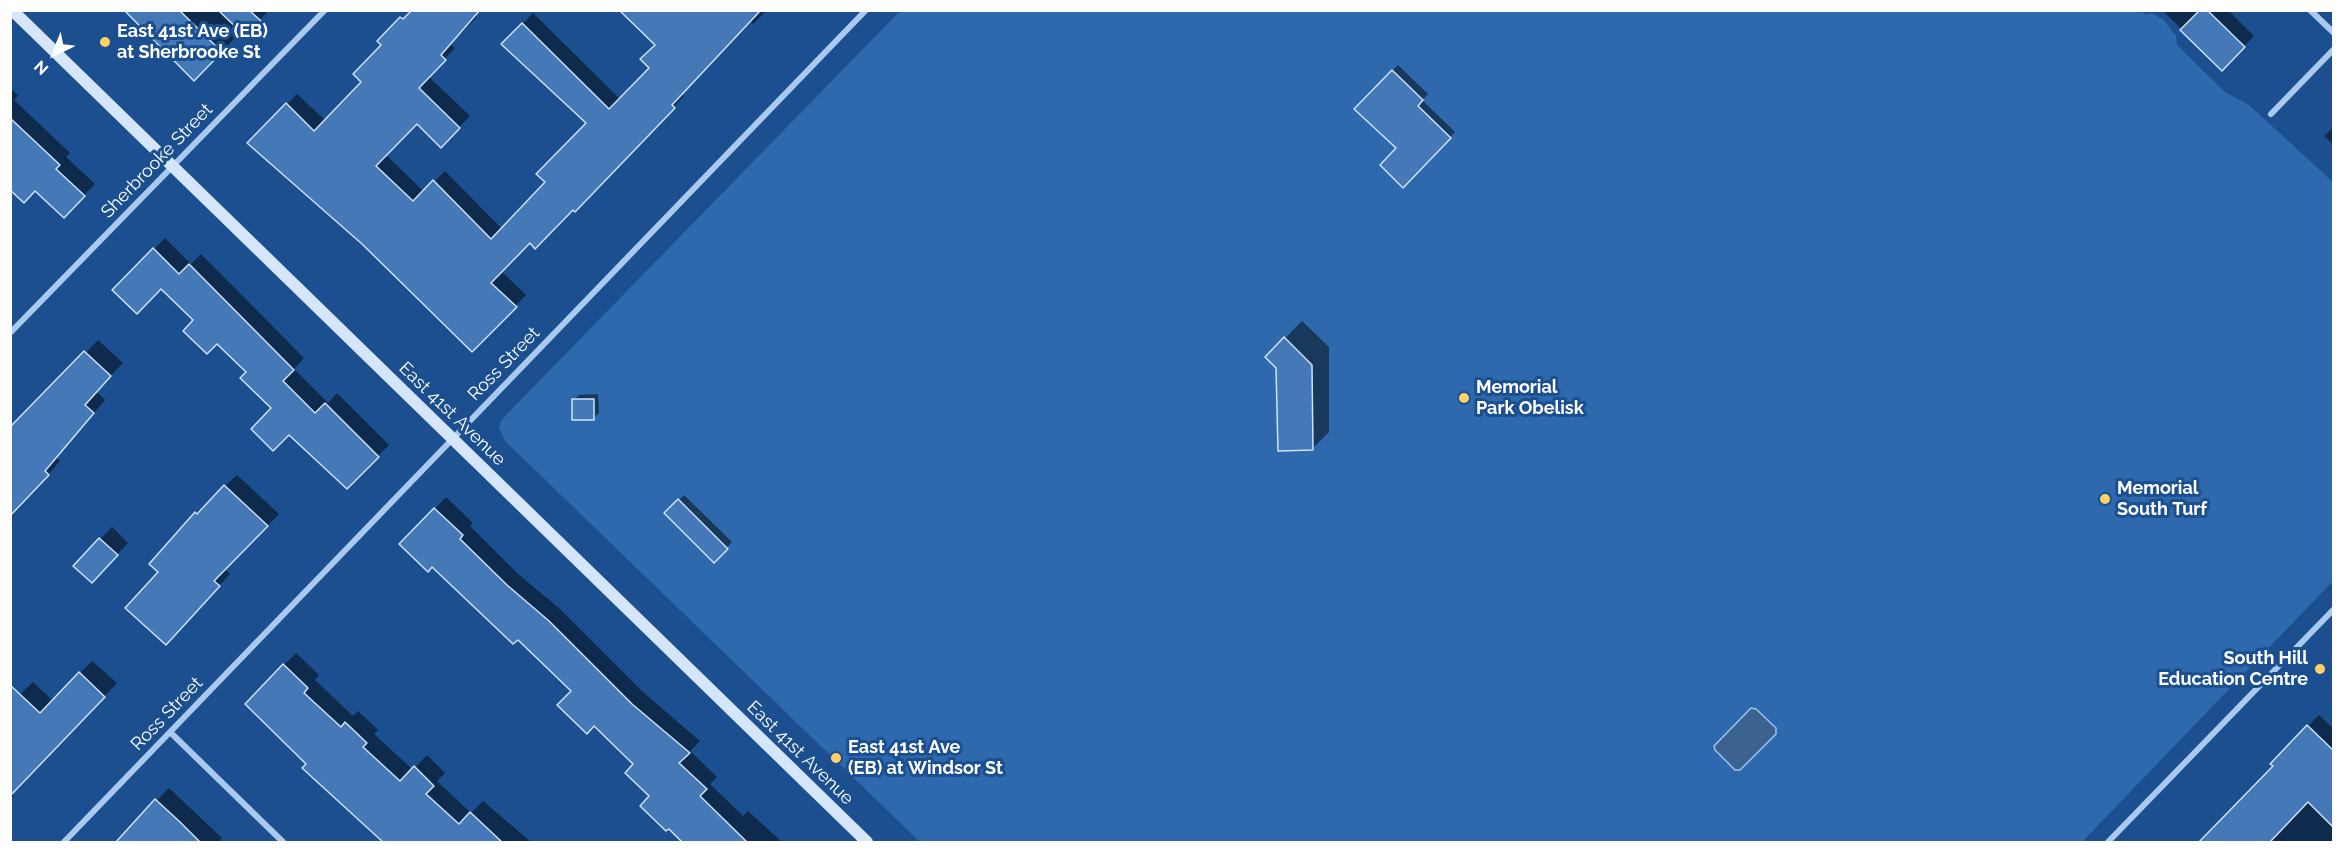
<!DOCTYPE html>
<style>
body{margin:0}
#map{position:relative;width:2344px;height:853px;overflow:hidden;background:#1b4f8f;font-family:Raleway,sans-serif}
canvas{display:block}
.frame{position:absolute;inset:0;border:12px solid #fff;pointer-events:none}
.north{position:absolute;left:24px;top:24px;width:60px;height:60px;-webkit-text-stroke:4px #1b4f8f;paint-order:stroke;rotate:223deg;font-size:16px;font-weight:700;line-height:24px;text-align:center;color:#fff}
.north::after{content:'';display:block;margin:auto;width:21px;height:27px;background:#fff;clip-path:polygon(50% 0,100% 100%,50% 72%,0 100%)}
</style>
<div id="map">
<canvas width="2344" height="853"></canvas>
<div class="frame"></div>
<div class="north">N</div>
</div>
<script>
const g = document.querySelector('canvas').getContext('2d');
g.lineJoin = 'round';
function fillPath(path, color) { g.fillStyle = color; g.fill(path, 'evenodd'); }
const poly = rows => new Path2D(rows.map(r => 'M' + r).join(''));
function trace(path, color, width, dash) { g.strokeStyle = color; g.lineWidth = width; g.lineCap = dash ? 'butt' : 'round'; g.setLineDash(dash || []); g.stroke(path); }
function label(font, color, halo, rows, align = 'center') {
  g.font = font + ' Raleway,sans-serif'; g.lineWidth = 6; g.setLineDash([]); g.textBaseline = 'middle'; g.strokeStyle = halo; g.fillStyle = color; for (const [text, x, y, turn = 0] of rows) {
    g.save(); g.translate(x, y); g.rotate((+turn || 0) * Math.PI / 180); g.textAlign = isNaN(turn) ? turn : align; if (halo) g.strokeText(text, 0, 0); g.fillText(text, 0, 0); g.restore();
  }
}
fillPath(poly([
 [900,11,2141,11,2146,15,2151,13,2164,20,2176,36,2177,45,2225,92,2249,105,2333,182,2333,581,2082,842,920,842,505,441,499,428,501,421,506,415]
]), '#2e69ad');
const water = poly([
 [1751,708,1756,709,1776,728,1776,734,1740,770,1735,770,1715,750,1714,746,1751,708]
]);
fillPath(water, '#3c6290');
trace(water, '#9cc4f0', 1.5);
fillPath(poly([
 [126,10,269,10,246,35,242,31,194,79],
 [411,10,478,10,475,14,477,17,450,44,455,48,428,76,470,116,441,146,417,122,386,155,424,192,445,171,502,229,547,182,588,123,504,44,533,13,620,99,651,68,657,44,624,10,767,10,753,24,749,21,681,93,684,96,575,209,573,208,530,241,501,271,526,295,472,350,333,216,250,143,297,94,326,121,363,82,383,45,379,41],
 [2162,10,2228,10,2254,36,2222,69],
 [1398,65,1428,94,1422,100,1455,132,1403,186,1398,148,1357,108],
 [10,88,18,95,14,100,70,153,66,157,95,184,64,216,10,155],
 [2334,127,2334,145,2324,136],
 [165,238,191,264,201,254,304,358,294,369,328,403,337,393,389,445,347,487,273,408,248,372,162,287,114,290],
 [1302,321,1329,347,1329,432,1312,449,1278,367,1267,357],
 [98,340,123,363,96,391,105,400,56,457,60,461,10,518,10,433],
 [598,394,599,413,593,418,573,400,579,395],
 [237,475,279,514,225,569,230,574,177,632,161,572,196,513],
 [684,495,732,542,714,561,666,513],
 [446,497,473,523,470,526,518,574,560,609,644,693,700,741,690,751,717,777,710,784,743,816,748,811,782,842,684,842,642,806,651,796,635,764,595,724,573,691,518,638,432,565,401,544],
 [112,527,128,543,103,570,75,566],
 [296,653,319,675,315,680,353,716,358,711,378,730,374,734,413,770,427,755,445,773,437,781,471,813,483,801,531,842,385,842,304,768,308,764,284,665],
 [92,661,117,683,11,794,14,796,10,799,10,704,33,682,53,701],
 [2319,715,2334,729,2334,842,2269,842,2275,766,2272,764],
 [169,788,222,838,220,840,223,842,117,842]
]), '#0007');
const building = poly([
 [124,10,179,10,222,52,194,81,124,10],
 [218,10,249,10,261,21,246,37,218,10],
 [412,10,480,10,441,55,446,60,419,88,460,128,441,148,417,124,376,166,413,201,433,180,491,239,545,182,536,174,586,123,501,44,522,23,609,109,649,68,640,59,655,45,619,10,761,10,672,105,675,108,575,212,573,210,535,249,530,243,491,283,517,307,472,352,362,244,247,143,286,103,314,131,361,82,353,74,381,45,377,41,400,17,403,19,412,10],
 [2200,10,2207,10,2245,47,2222,71,2180,30,2200,10],
 [1392,70,1423,100,1418,106,1451,138,1403,188,1380,165,1396,148,1354,109,1392,70],
 [10,118,60,165,56,169,85,196,64,218,35,191,24,203,10,190,10,118],
 [153,248,179,274,189,264,294,370,283,381,315,413,325,403,379,457,347,489,289,435,273,451,251,429,271,408,240,378,246,372,217,344,207,354,183,331,193,320,161,289,137,314,112,290,153,248],
 [1284,337,1312,365,1313,450,1278,451,1276,368,1265,357,1284,337],
 [84,351,111,376,85,405,94,413,45,471,49,475,10,516,10,427,84,351],
 [572,399,594,399,594,420,572,420,572,399],
 [224,485,268,526,214,581,220,586,166,645,125,608,158,572,149,564,195,512,197,514,224,485],
 [678,499,728,549,714,563,664,513,678,499],
 [434,508,463,535,460,539,507,585,549,621,632,704,690,753,679,763,707,789,700,796,748,843,683,843,669,829,666,831,640,806,649,796,625,773,633,764,594,726,587,734,557,705,571,691,518,640,513,644,432,567,428,572,399,544,434,508],
 [99,538,118,555,92,583,73,566,99,538],
 [283,664,308,688,304,693,341,727,345,722,367,743,363,747,400,781,414,766,434,786,426,794,459,824,470,812,503,843,384,843,302,768,306,764,245,704,283,664],
 [79,672,105,697,10,796,10,685,40,713,79,672],
 [2307,725,2334,751,2334,828,2308,802,2269,843,2198,843,2273,766,2270,764,2307,725],
 [155,799,180,822,201,843,115,843,155,799]
]);
fillPath(building, '#4478b7');
trace(building, '#cfe3fa', 1.5);
trace(poly([
 [2310,10,2334,33],
 [2271,114,2334,49],
 [10,333,325,10],
 [170,732,283,842],
 [64,842,866,10],
 [2108,842,2334,609]
]), '#a9c9ee', 6);
trace(poly([
 [12,10,867,842]
]), '#d6e6fa', 12);
for (const [x, y, r, color] of [
 [105,42,6,"#ffd166"],
 [1464,398,6,"#ffd166"],
 [2105,499,6,"#ffd166"],
 [2320,669,6,"#ffd166"],
 [836,758,6,"#ffd166"]
]) { const dot = new Path2D(); dot.arc(x, y, r, 0, 2 * Math.PI); g.fillStyle = color; g.fill(dot); trace(dot, '#1b4f8f', 2); }
label('bold 18px', '#fff', '#1b4f8f', [
 ["East 41st Ave (EB)",117,32],
 ["at Sherbrooke St",117,53],
 ["Memorial",1476,388],
 ["Park Obelisk",1476,409],
 ["Memorial",2117,489],
 ["South Turf",2117,510],
 ["South Hill",2308,659,"right"],
 ["Education Centre",2308,680,"right"],
 ["East 41st Ave",848,748],
 ["(EB) at Windsor St",848,769]
], 'left');
label('18px', '#fff', '#1b4f8f', [
 ["Sherbrooke Street",157,161,-46],
 ["Ross Street",504,364,-46],
 ["East 41st Avenue",452,414,44],
 ["Ross Street",167,714,-46],
 ["East 41st Avenue",800,753,44]
]);
</script>
